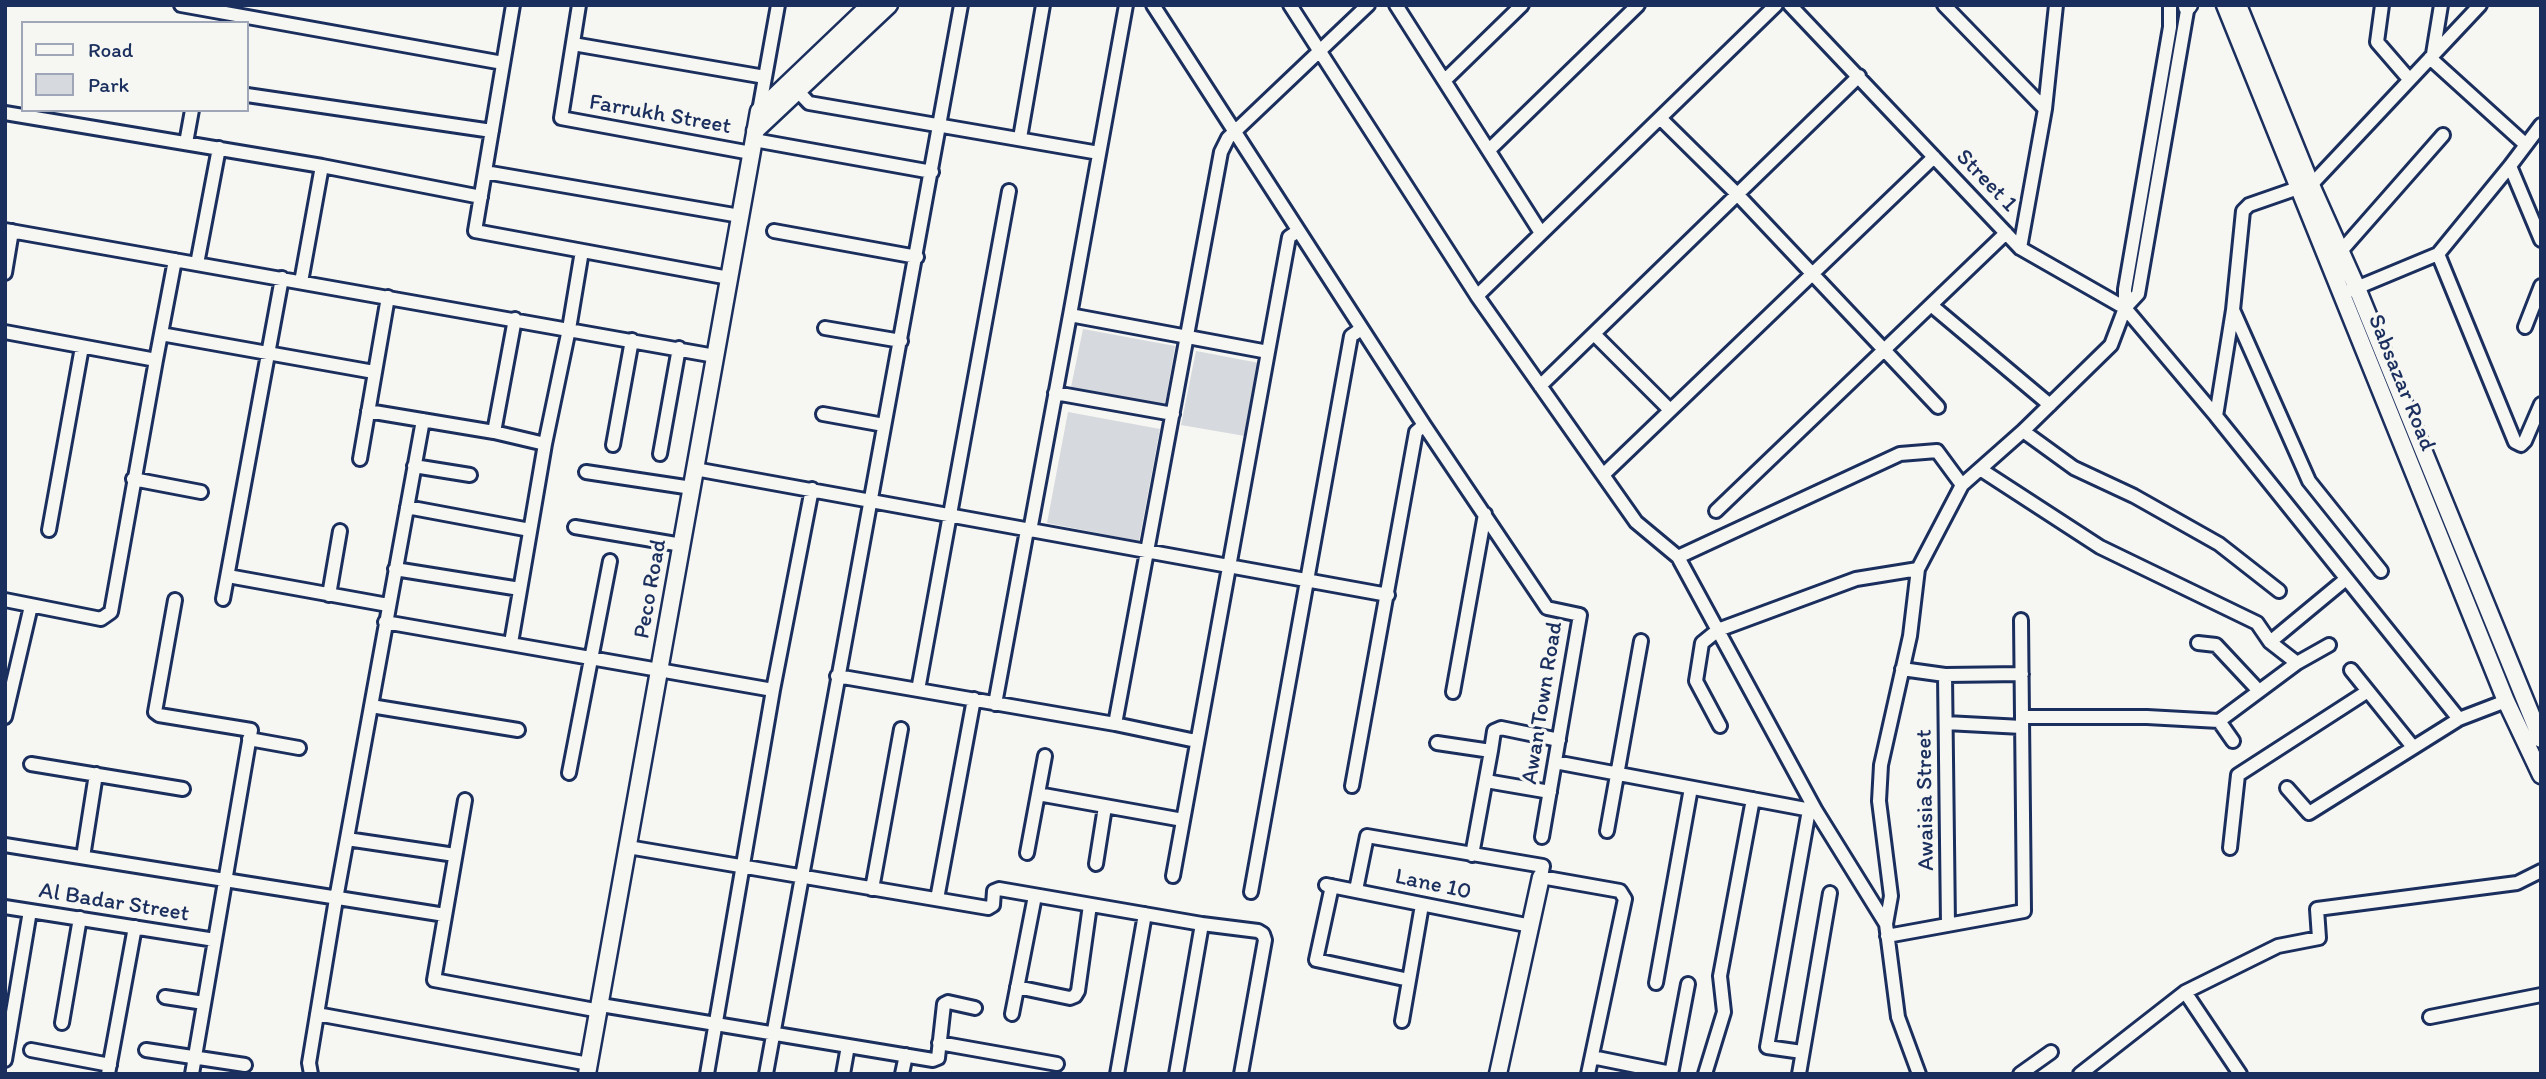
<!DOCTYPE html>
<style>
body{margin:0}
#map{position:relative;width:2546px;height:1079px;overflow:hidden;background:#f6f6f2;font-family:Itim,sans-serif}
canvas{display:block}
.frame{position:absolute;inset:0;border:7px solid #1b2f5e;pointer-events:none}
.legend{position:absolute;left:21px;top:21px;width:228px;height:91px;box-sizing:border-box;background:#f6f6f2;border:2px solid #9ea6b7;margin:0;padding:9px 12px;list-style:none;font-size:21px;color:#1b2f5e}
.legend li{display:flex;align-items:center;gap:14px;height:35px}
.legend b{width:35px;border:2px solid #9ea6b7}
</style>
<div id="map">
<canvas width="2546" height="1079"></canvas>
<div class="frame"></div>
<ul class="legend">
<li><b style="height:9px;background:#f6f6f2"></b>Road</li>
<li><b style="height:19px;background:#d6d9dd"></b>Park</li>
</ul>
</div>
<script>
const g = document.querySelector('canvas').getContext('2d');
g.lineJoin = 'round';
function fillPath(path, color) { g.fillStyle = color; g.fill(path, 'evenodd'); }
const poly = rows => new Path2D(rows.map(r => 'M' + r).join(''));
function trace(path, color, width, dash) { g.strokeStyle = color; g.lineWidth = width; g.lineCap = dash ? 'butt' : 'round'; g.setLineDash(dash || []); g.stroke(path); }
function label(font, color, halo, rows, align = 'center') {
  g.font = font + ' Itim,sans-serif'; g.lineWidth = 7; g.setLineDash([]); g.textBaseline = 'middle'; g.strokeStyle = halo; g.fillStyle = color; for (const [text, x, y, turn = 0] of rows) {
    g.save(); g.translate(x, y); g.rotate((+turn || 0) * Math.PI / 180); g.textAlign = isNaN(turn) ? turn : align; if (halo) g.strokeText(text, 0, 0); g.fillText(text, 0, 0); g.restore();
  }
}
fillPath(poly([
 [1083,329,1175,346,1164,410,1070,392],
 [1196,351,1259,363,1245,436,1181,425],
 [1068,412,1160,429,1139,541,1047,523]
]), '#d6d9dd');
const minor = poly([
 [181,5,503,63],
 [513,5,475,231,729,278],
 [579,5,561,118,751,153],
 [1153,5,1424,425,1547,608,1580,615,1542,837],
 [1290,5,1477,296,1636,522,1678,557,1816,811,1886,924,1898,1017,1919,1074],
 [1396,5,1541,233],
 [1790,5,2020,248,2125,308,2216,416,2459,719],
 [1944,5,2045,109,2056,5],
 [2382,5,2377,42,2409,79],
 [573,44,765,77],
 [2433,54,2441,5],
 [2430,58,2525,144],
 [1445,80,1522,5],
 [792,85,809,103,1099,153],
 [247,95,492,131],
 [759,111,778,5],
 [5,113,322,166,481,197],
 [1661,119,1737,194,1938,407],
 [1020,138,1043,5],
 [754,140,932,172],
 [186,143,192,110],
 [1489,150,1638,5],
 [2510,166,2541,240],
 [485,172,740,216],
 [2311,185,2480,5],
 [2298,188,2249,205,2243,211,2233,310,2309,481,2381,571],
 [5,230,715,356],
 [774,231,917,257],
 [2020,248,2045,109],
 [2341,251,2443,135],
 [2438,254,2515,442,2521,445,2525,441,2541,404],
 [197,264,219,148],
 [5,273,12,231],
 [301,282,322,166],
 [2349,291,2438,254,2510,166,2541,125],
 [1477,296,1776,5],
 [1931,305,2050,405],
 [2125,308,2125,289,2170,27,2170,5],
 [1070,315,1126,5],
 [2525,327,2541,286],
 [825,328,901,341],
 [5,332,156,360,111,612,101,619,5,600],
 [161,334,374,372],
 [1594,334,1670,410],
 [156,360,175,260],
 [1540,386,1859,76],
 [1055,393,1173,414],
 [368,411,494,432,545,444],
 [823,414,884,425],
 [2216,416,2233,310],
 [2023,431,2074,468,2134,496,2219,544,2279,591],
 [494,432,515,319],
 [613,445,632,340],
 [660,454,679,348],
 [360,459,388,297],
 [414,466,470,475],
 [695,469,1388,595],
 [1980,469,2100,547,2257,623,2270,642,2297,663],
 [586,472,692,488],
 [1603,475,1934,157],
 [133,479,201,492],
 [407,507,530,530],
 [1716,511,2006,233],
 [575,527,682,545],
 [49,530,82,347],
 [1030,531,1070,315,1268,352,1289,237,1298,231],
 [1678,557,1900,454,1937,451,1962,485],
 [395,569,520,589],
 [228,576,388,605],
 [329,595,340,531],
 [223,599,282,278],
 [175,600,155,712,159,715,251,730,192,1074],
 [385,622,773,690],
 [2270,642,2346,579],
 [511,643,545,444,569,329,582,251],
 [2198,643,2216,645,2259,691],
 [1902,669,1945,675,2022,674],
 [2351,670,2413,747],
 [1945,675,1948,925],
 [837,676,1115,724,1196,741],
 [918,690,1009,191],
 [1453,692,1485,514],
 [995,704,1027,530],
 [371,706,518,730],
 [5,717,31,606],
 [2022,717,2147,717,2219,721,2297,663,2329,645],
 [2219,721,2233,741],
 [1946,723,2022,727],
 [1115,724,1221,152,1228,138,1368,5],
 [1720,726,1696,681,1702,643,1718,630,1856,579,1918,569],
 [249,739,299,748],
 [1437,743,1491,751,1494,731,1501,728,1559,740],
 [1555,762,1816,811],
 [31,764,183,789],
 [569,773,610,561],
 [1486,781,1550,792],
 [1352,786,1416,432,1424,425],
 [2287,788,2309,813,2459,719,2506,701],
 [1038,794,1183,820],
 [465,800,434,980,600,1011],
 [1607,831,1641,641],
 [347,839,455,855],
 [5,845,445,915],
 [628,847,988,908,993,905,994,891,999,889,1202,924,1258,931,1263,934,1265,940,1241,1074],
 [2230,848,2238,775,2368,691],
 [1027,853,1045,756],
 [1472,855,1491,751],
 [83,857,96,774],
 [1096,864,1105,807],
 [1173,876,1268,352],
 [1326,885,1531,926],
 [1332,886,1316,960,1409,980],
 [872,889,901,729],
 [1356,890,1367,836,1543,866,1541,877,1620,891,1625,899,1588,1074],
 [1251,892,1351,336,1361,329],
 [937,899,974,699],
 [5,907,215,940],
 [1886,924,1891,896,1879,801,1881,765,1910,636,1918,569,1962,485,2023,431,2111,345,2125,308,2138,294,2188,5],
 [1887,936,2024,911,2021,620],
 [1656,983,1691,788],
 [1017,987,1070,998,1075,996,1078,991,1090,905],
 [2185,992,2240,1074],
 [165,997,204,1003],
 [601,1005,933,1060,938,1058,944,1004,948,1002,975,1008],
 [317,1014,589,1064],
 [1012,1014,1035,896],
 [2430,1017,2541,995],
 [1402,1021,1422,905],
 [62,1023,80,918],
 [939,1043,1057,1064],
 [31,1050,110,1065],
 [146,1050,245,1065],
 [1802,1052,1767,1047,1809,810],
 [1592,1057,1671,1073],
 [5,1060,30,911],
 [108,1074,135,927],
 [311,1074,309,1063,336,899,423,420],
 [707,1074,773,690,812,489],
 [766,1074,961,5],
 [843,1074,848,1046],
 [902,1074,906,1055],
 [1117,1074,1145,914],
 [1176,1074,1202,924],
 [1671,1074,1688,984],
 [1705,1074,1724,1012,1720,976,1753,799],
 [1799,1074,1830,893],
 [2020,1074,2051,1052],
 [2080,1074,2185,992,2278,946,2319,938,2317,909,2517,883,2541,871]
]);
const tertiary = poly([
 [2225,5,2506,701,2541,775],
 [2238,5,2311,185,2357,288,2541,739],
 [2187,7,2189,5],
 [755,131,889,5],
 [587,1074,759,111,870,5],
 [1498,1074,1541,877]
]);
trace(minor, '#1b2f5e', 18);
trace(tertiary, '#1b2f5e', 21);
trace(minor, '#f6f6f2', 12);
trace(tertiary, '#f6f6f2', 16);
label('23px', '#1b2f5e', '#f6f6f2', [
 ["Farrukh Street",660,115,10],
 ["Street 1",1986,181,46],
 ["Sabsazar Road",2401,383,68],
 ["Peco Road",651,589,-80],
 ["Awan Town Road",1543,703,-81],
 ["Awaisia Street",1926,800,-91],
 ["Lane 10",1433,885,12],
 ["Al Badar Street",114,903,9]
]);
</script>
